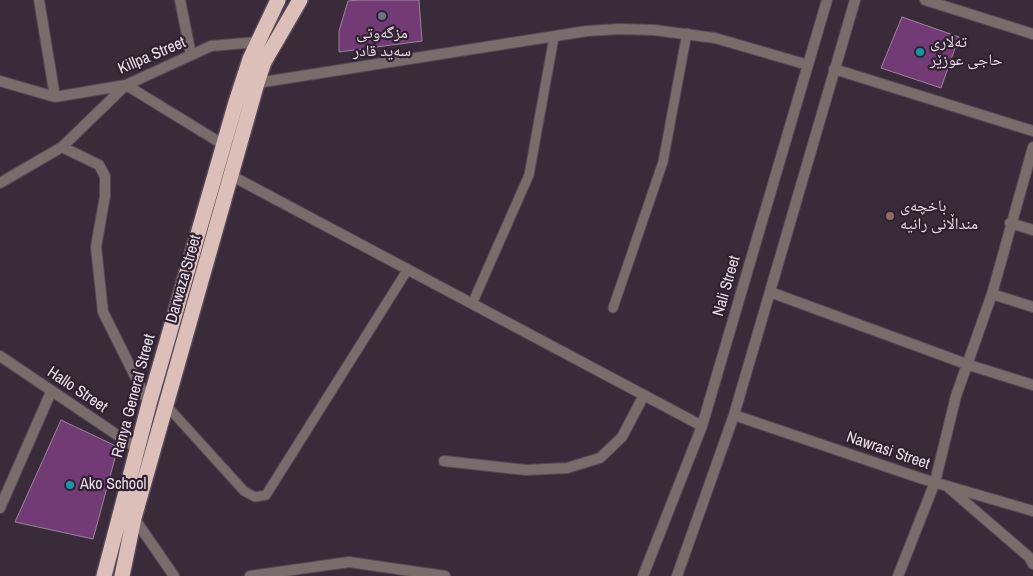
<!DOCTYPE html>
<meta charset="utf-8">
<style>
body{margin:0}
canvas{display:block;background:#3a2b3a}
</style>
<canvas width="1033" height="576"></canvas>
<script>
const g = document.querySelector('canvas').getContext('2d');
g.lineJoin = 'round';
function fillPath(path, color) { g.fillStyle = color; g.fill(path, 'evenodd'); }
const poly = rows => new Path2D(rows.map(r => 'M' + r).join(''));
function trace(path, color, width, dash) { g.strokeStyle = color; g.lineWidth = width; g.lineCap = dash ? 'butt' : 'round'; g.setLineDash(dash || []); g.stroke(path); }
function label(font, color, halo, rows, align = 'center') {
  g.font = font + ' "Archivo Narrow","Noto Naskh Arabic",sans-serif'; g.lineWidth = 4.5; g.setLineDash([]); g.textBaseline = 'middle'; g.strokeStyle = halo; g.fillStyle = color; for (const [text, x, y, turn = 0] of rows) {
    g.save(); g.translate(x, y); g.rotate((+turn || 0) * Math.PI / 180); g.textAlign = isNaN(turn) ? turn : align; if (halo) g.strokeText(text, 0, 0); g.fillText(text, 0, 0); g.restore();
  }
}
const building = poly([
 [359,0,419,0,422,41,339,52,339,31,348,1,359,0],
 [902,17,959,37,941,88,881,68,902,17],
 [61,420,118,447,93,539,15,522,61,420]
]);
fillPath(building, '#733b75');
trace(building, '#988598', 1);
const lane = poly([
 [472,304,529,175,554,37],
 [613,308,663,162,687,33],
 [166,405,244,491,255,497,266,495,408,269]
]);
const street = poly([
 [39,0,55,97],
 [180,0,191,55],
 [925,0,1033,34],
 [834,69,1033,131],
 [0,81,55,97,126,85,211,46,257,42],
 [257,83,587,31,620,29,654,30,715,38,808,65],
 [62,147,99,165,105,176,105,196,96,247,103,312,149,404],
 [232,176,702,426],
 [0,183,62,147,126,85,224,145],
 [1010,223,1033,230],
 [770,292,969,365,1033,385],
 [992,294,1033,307],
 [0,356,138,449],
 [734,415,923,479,1033,511],
 [444,461,526,470,567,468,600,458,622,437,644,395],
 [949,488,1029,557,1033,564],
 [0,508,51,392],
 [134,518,174,576],
 [250,576,349,562,445,576],
 [643,576,702,426,827,0],
 [677,576,734,415,855,0],
 [898,576,935,482,956,396,992,294,1033,147]
]);
const highway = poly([
 [104,576,149,404,236,102,250,59,278,0],
 [122,576,134,518,257,83,264,62,300,0]
]);
trace(lane, '#564856', 11);
trace(street, '#564856', 12);
trace(highway, '#564856', 18);
trace(lane, '#786d6a', 9);
trace(street, '#786d6a', 10);
trace(highway, '#dcbfb8', 15);
for (const [x, y, r, color] of [
 [382,16,5,"#6b7280"],
 [920,52,5,"#0f9aa8"],
 [890,216,5,"#8d6e63"],
 [70,485,5,"#0f9aa8"]
]) { const dot = new Path2D(); dot.arc(x, y, r, 0, 2 * Math.PI); g.fillStyle = color; g.fill(dot); trace(dot, '#302130', 2); }
label('16px', '#e9dfe9', '#302130', [
 ["مزگەوتی",382,34,"center"],
 ["سەید قادر",382,52,"center"],
 ["تەلاری",930,43],
 ["حاجی عوزێر",930,61],
 ["باخچەی",900,207],
 ["منداڵانی رانیە",900,225],
 ["Ako School",80,485]
], 'left');
label('16px', '#e9dfe9', '#302130', [
 ["Killpa Street",152,56,-23],
 ["Darwaza Street",184,279,-74],
 ["Nali Street",727,286,-74],
 ["Hallo Street",77,390,34],
 ["Ranya General Street",134,396,-75],
 ["Nawrasi Street",888,451,19]
]);
</script>
